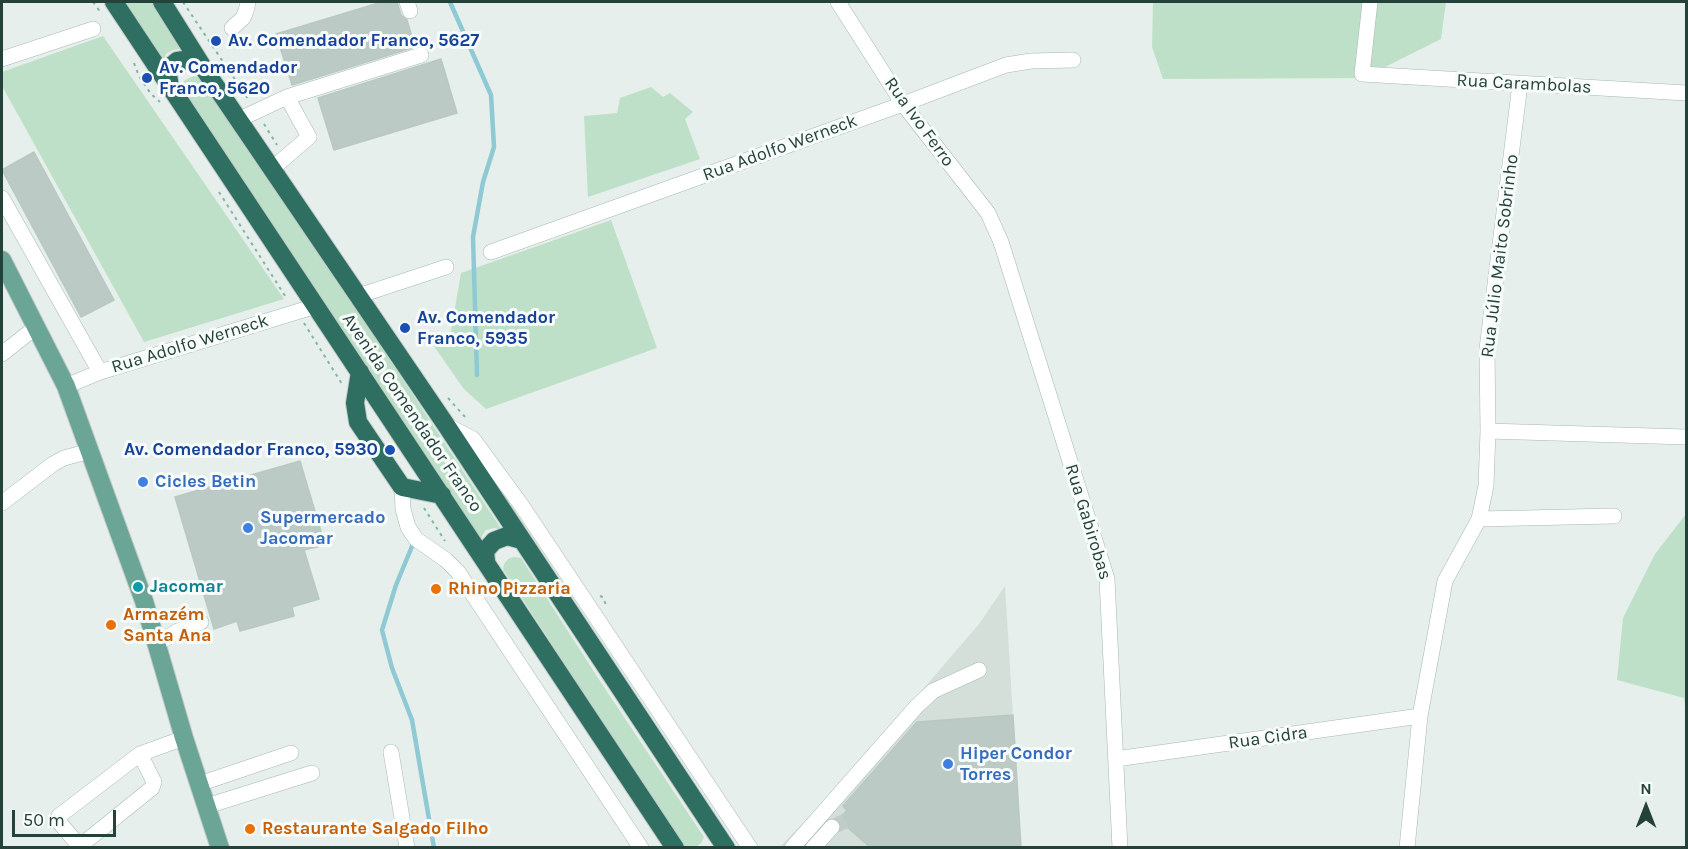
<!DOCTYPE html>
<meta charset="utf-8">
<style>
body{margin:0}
#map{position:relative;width:1688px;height:849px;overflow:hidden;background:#e6efeb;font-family:Karla,sans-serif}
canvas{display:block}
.frame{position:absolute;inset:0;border:3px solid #24423a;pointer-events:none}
.north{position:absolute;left:1616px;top:777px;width:60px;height:60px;-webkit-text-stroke:4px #f7fbf9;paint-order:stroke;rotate:0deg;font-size:16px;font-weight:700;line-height:24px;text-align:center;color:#24423a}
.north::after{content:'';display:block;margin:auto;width:21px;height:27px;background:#24423a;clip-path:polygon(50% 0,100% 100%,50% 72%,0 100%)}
.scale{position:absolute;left:12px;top:810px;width:104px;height:27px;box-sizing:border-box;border:3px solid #24423a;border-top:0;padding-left:8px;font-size:18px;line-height:21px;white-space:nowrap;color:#24423a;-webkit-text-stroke:4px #f7fbf9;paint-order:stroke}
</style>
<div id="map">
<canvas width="1688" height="849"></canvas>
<div class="frame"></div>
<div class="north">N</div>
<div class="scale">50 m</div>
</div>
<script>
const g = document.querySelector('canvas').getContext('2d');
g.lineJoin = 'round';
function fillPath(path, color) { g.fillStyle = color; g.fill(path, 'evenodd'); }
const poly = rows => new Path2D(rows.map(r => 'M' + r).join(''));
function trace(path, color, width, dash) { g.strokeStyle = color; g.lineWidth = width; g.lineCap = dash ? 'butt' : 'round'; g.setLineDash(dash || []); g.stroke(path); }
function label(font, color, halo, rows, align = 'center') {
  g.font = font + ' Karla,sans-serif'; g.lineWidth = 6; g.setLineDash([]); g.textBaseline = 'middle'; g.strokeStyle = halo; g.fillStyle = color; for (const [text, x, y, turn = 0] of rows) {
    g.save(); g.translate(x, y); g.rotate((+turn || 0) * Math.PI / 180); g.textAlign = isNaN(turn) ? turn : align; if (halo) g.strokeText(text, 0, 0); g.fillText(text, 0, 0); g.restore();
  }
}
fillPath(poly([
 [1005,586,1021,847,779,848,851,773,979,624]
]), '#d4dfda');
fillPath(poly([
 [123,2,153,2,186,52,179,49,173,50,167,53,162,62],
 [1153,2,1446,2,1441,39,1363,78,1163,79,1152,47],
 [103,36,284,299,144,342,2,86,2,72],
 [194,76,201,78,392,363,502,530,494,528,486,530,482,536,481,542,181,89,184,81,189,78],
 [651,87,663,97,670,93,693,112,685,119,700,159,588,197,584,116,617,113,620,98],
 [611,220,657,348,486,409,463,388,429,339,451,331,461,273],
 [1686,514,1686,717,1684,698,1617,680,1623,618,1655,554],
 [514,557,521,558,600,681,704,837,701,843,696,847,687,847,683,846,503,569,504,564,508,559]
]), '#bfe0c8');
trace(poly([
 [450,2,491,95,494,147,483,182,473,237,477,375],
 [413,544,396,585,382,630,392,668,412,720,434,848]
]), '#8ec9d4', 4.5);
const building = poly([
 [382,2,397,2,401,15,407,20,415,47,292,85,276,34,382,2],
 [441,59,457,113,334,150,318,98,441,59],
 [34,152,114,300,81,317,2,170,34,152],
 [300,461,325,545,304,550,319,599,292,607,294,616,240,631,237,621,214,629,175,497,300,461],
 [1013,715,1021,848,871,848,839,820,847,810,843,806,917,722,1013,715]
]);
fillPath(building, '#bbcac4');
trace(building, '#b8c9c2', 1.5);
trace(poly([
 [832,827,852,818],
 [872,848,872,847]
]), '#bfccc8', 15, [15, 8]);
const minor = poly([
 [407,2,410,11],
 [838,2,903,104,988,213,1001,242,1107,579,1120,848],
 [1370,2,1362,74,1686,93],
 [232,28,243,18,246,11,248,2],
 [2,59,93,29],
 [287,97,421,55],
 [240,119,287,97,309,137,273,168],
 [2,198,100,372],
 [491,252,903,104,1006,65,1031,61,1073,60],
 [358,296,446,267],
 [2,354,36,327],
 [66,386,100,372,316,306],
 [446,425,473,439,522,506,750,848],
 [1488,431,1686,437],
 [402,487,403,509,408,527,416,539,446,560,458,572,641,848],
 [2,503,53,464,64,458,90,451],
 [1479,519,1614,516],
 [157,644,178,631,201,622],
 [391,752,407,848],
 [1116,759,1420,716],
 [199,784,291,753],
 [207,806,312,773],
 [80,846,152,788,154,782,140,754],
 [81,848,59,822,59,816,140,754,184,738],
 [792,848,916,707,933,691,979,670],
 [813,848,832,827],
 [1407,848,1420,716,1445,581,1479,519,1486,486,1488,431,1487,349,1520,84]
]);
const major = poly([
 [2,260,66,386,144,601,184,738,220,848]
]);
const highway = poly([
 [114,2,675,848],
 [162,2,204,69,446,425,726,848],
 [170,87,168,75,170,67,177,61,184,60,191,61,204,69],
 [360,372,355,403,358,422,402,487,442,495],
 [486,561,485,551,494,541,507,536,522,540]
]);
trace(minor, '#a8b8b2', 16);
trace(major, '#c2cac8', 20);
trace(highway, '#c2cac8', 20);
trace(poly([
 [93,2,101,13],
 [183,2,248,99],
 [134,63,139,76,151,94,160,102],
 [264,124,277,145],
 [219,192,287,299],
 [304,323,342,384],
 [448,398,466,418],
 [424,508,445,541],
 [600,596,603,597,606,605]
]), '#86b3a5', 2, [3, 4.5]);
trace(minor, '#fff', 15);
trace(major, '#6aa596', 18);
trace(highway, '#2f6f62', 18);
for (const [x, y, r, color] of [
 [216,41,6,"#1a4fb4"],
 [147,78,6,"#1a4fb4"],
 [405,328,6,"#1a4fb4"],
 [390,450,6,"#1a4fb4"],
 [143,482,6,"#3f7fe0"],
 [248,528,6,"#3f7fe0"],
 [138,587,6,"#0f9aa8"],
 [436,589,6,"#e8710a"],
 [111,625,6,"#e8710a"],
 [948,764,6,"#3f7fe0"],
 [250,829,6,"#e8710a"]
]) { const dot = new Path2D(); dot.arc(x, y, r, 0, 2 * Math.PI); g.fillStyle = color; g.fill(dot); trace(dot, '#f7fbf9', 2); }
label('bold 18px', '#164399', '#f7fbf9', [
 ["Av. Comendador Franco, 5627",228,41],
 ["Av. Comendador",159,68],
 ["Franco, 5620",159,89],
 ["Av. Comendador",417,318],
 ["Franco, 5935",417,339],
 ["Av. Comendador Franco, 5930",378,450,"right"]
], 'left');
label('18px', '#24423a', '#f7fbf9', [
 ["Rua Carambolas",1524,84,3],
 ["Rua Ivo Ferro",919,122,54],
 ["Rua Adolfo Werneck",780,148,-20],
 ["Rua Júlio Maito Sobrinho",1500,256,-83],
 ["Rua Adolfo Werneck",190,344,-17],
 ["Avenida Comendador Franco",412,413,56],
 ["Rua Gabirobas",1088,522,73],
 ["Rua Cidra",1268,738,-8]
]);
label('bold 18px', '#366cbe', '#f7fbf9', [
 ["Cicles Betin",155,482],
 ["Supermercado",260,518],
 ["Jacomar",260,539],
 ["Hiper Condor",960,754],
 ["Torres",960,775]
], 'left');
label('bold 18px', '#0d838f', '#f7fbf9', [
 ["Jacomar",150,587]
], 'left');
label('bold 18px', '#c56008', '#f7fbf9', [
 ["Rhino Pizzaria",448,589],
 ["Armazém",123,615],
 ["Santa Ana",123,636],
 ["Restaurante Salgado Filho",262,829]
], 'left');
</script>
